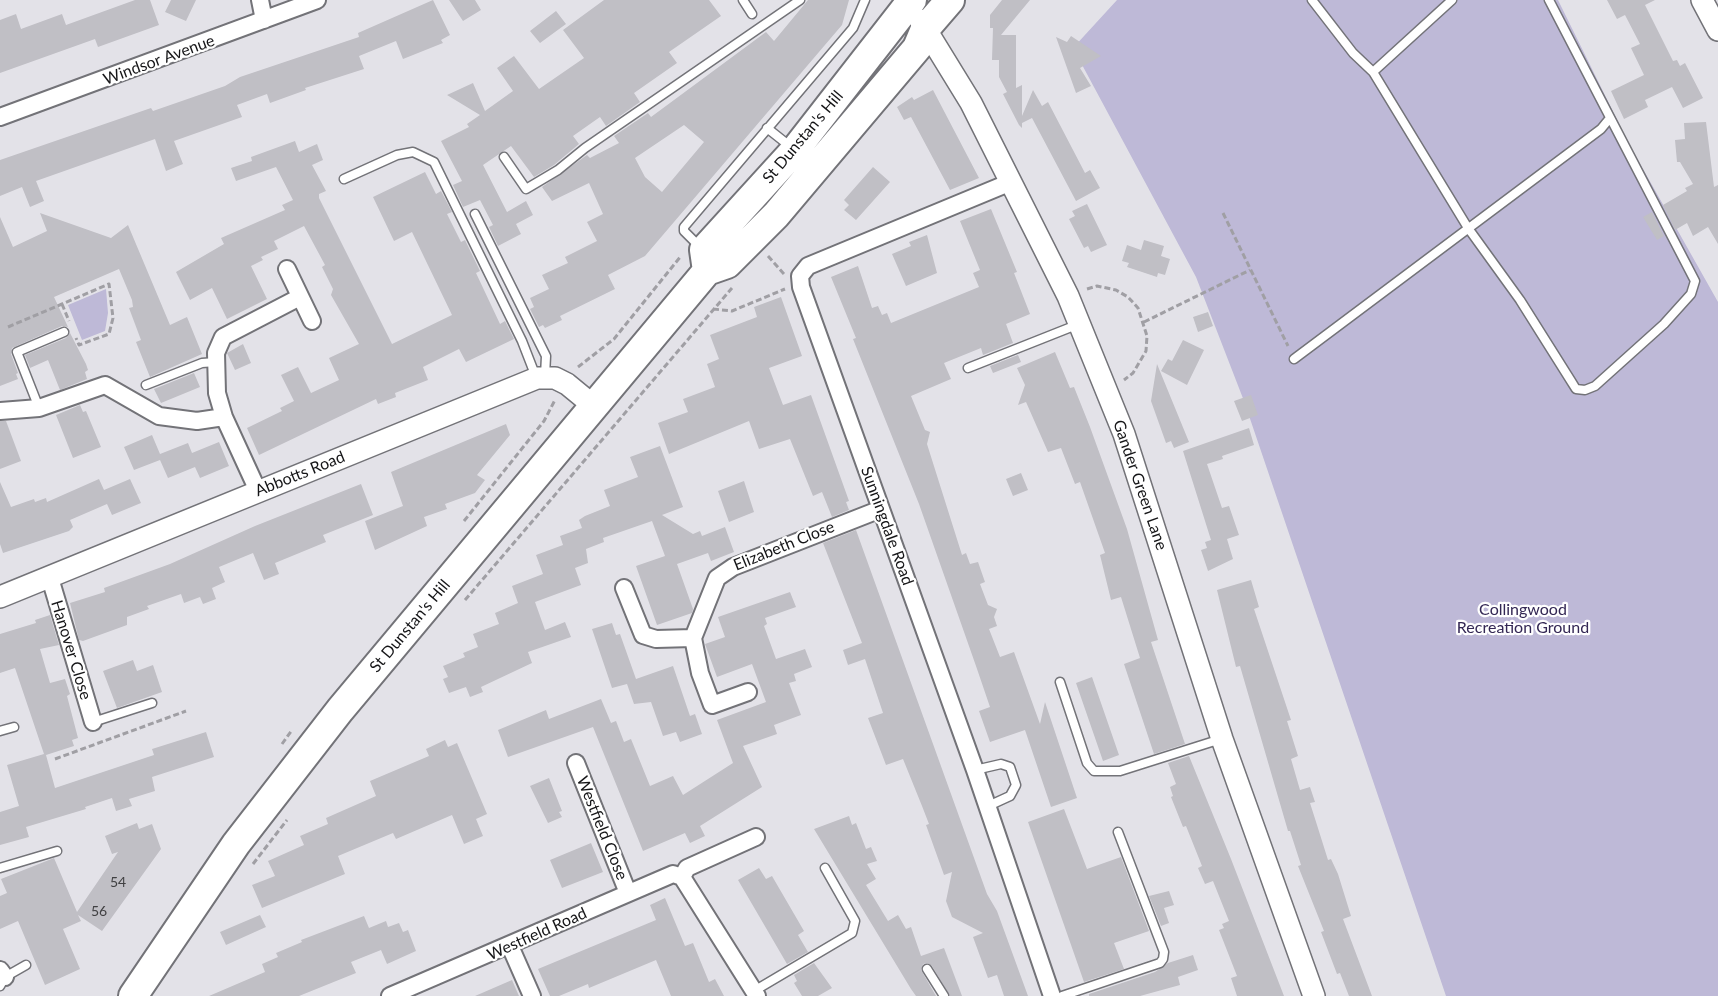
<!DOCTYPE html>
<style>
body{margin:0}
canvas{display:block;background:#e3e2e8}
</style>
<canvas width="1718" height="996"></canvas>
<script>
const g = document.querySelector('canvas').getContext('2d');
g.lineJoin = 'round';
function fillPath(path, color) { g.fillStyle = color; g.fill(path, 'evenodd'); }
const poly = rows => new Path2D(rows.map(r => 'M' + r).join(''));
function trace(path, color, width, dash) { g.strokeStyle = color; g.lineWidth = width; g.lineCap = dash ? 'butt' : 'round'; g.setLineDash(dash || []); g.stroke(path); }
function label(font, color, halo, rows, align = 'center') {
  g.font = font + ' Lato,sans-serif'; g.lineWidth = 4.5; g.setLineDash([]); g.textBaseline = 'middle'; g.strokeStyle = halo; g.fillStyle = color; for (const [text, x, y, turn = 0] of rows) {
    g.save(); g.translate(x, y); g.rotate((+turn || 0) * Math.PI / 180); g.textAlign = isNaN(turn) ? turn : align; if (halo) g.strokeText(text, 0, 0); g.fillText(text, 0, 0); g.restore();
  }
}
fillPath(poly([
 [1117,0,1558,0,1630,146,1718,302,1718,996,1446,996,1244,401,1196,277,1073,48],
 [106,289,108,313,105,331,82,340,68,305]
]), '#beb9d7');
fillPath(poly([
 [135,0,150,0,159,25,98,47,95,39,0,73,0,20,16,14,21,29,62,14,66,25],
 [171,0,196,0,186,21,165,12],
 [433,0,450,35,441,40,443,43,403,59,396,41,359,56,364,69,305,88,306,90,270,103,267,94,237,105,242,117,174,141,183,164,166,171,155,139,36,181,44,201,30,207,22,187,0,196,0,160,151,108,153,111,225,86,240,77,359,37,358,33],
 [449,0,475,0,481,10,463,21],
 [604,0,709,0,721,16,669,52,677,63,634,93,640,102,606,126,600,117,573,136,579,144,554,165,534,177,511,146,483,165,507,212,526,201,533,215,516,224,521,234,498,246,489,227,493,225,480,200,463,207,453,185,462,181,441,141,469,127,467,124,480,115,447,95,473,83,485,111,513,91,497,68,514,56,539,89,584,58,563,30],
 [808,0,849,0,842,25,645,256,608,275,615,289,560,316,562,320,545,328,543,325,539,327,530,309,534,307,530,298,549,289,542,275,568,263,565,257,597,241,587,222,603,214,589,183,552,201,542,187,587,155,590,158,619,143,614,136,648,113,651,117,766,32,774,41],
 [684,125,704,142,662,192,645,177,635,158],
 [1002,0,1030,0,1001,35,1016,35,1016,88,1022,85,1022,116,1033,90,1042,106,1048,102,1085,173,1090,170,1100,188,1076,201,1032,118,1022,123,1022,128,1019,125,1003,94,1007,92,999,77,999,60,992,60,993,28,990,28,990,15],
 [1607,0,1655,0,1645,5,1673,61,1677,60,1680,66,1685,63,1703,98,1683,108,1672,87,1645,100,1648,107,1624,119,1611,91,1644,75,1631,48,1640,44,1625,15,1617,19],
 [556,11,566,24,540,43,530,31],
 [1071,36,1101,56,1080,68,1091,86,1076,93,1056,37,1067,42],
 [933,90,979,178,950,190,911,117,904,120,897,107,912,97,914,100],
 [1706,122,1714,187,1718,185,1718,244,1708,227,1693,236,1687,223,1675,230,1663,205,1687,191,1685,188,1693,184,1680,162,1677,162,1675,140,1685,139,1684,123],
 [295,141,299,152,317,144,323,160,312,165,326,191,319,194,319,198,392,344,452,315,412,232,394,241,373,197,425,172,436,194,441,191,452,212,447,214,461,242,465,240,480,271,476,273,500,324,505,321,514,339,466,362,459,349,423,367,428,380,395,393,396,397,378,404,376,399,259,455,247,428,282,411,280,408,294,401,281,375,298,367,311,393,339,380,329,358,359,344,331,295,333,289,322,267,325,265,304,226,274,241,278,249,261,257,263,260,251,266,267,299,227,319,212,288,190,300,176,272,224,244,221,238,285,210,282,205,293,200,276,167,236,181,231,168,252,161,251,157],
 [873,167,890,182,856,220,844,210,849,205,844,200],
 [1087,204,1107,245,1091,252,1088,246,1084,248,1069,219,1075,216,1072,211],
 [991,209,1017,272,1014,273,1030,314,1006,324,1013,343,983,355,981,348,944,363,951,379,911,396,925,430,930,432,927,444,962,555,966,553,970,564,978,562,985,582,980,584,988,605,997,609,994,617,997,626,989,629,1000,657,1014,652,1040,724,1045,702,1077,798,1051,807,1025,730,990,742,979,711,990,707,976,666,919,504,853,339,856,338,831,277,858,266,872,308,878,306,882,315,887,313,891,323,979,287,973,273,980,270,960,221],
 [1652,212,1664,236,1657,240,1643,217],
 [40,213,111,238,128,225,170,325,187,317,202,354,150,377,136,342,141,340,129,308,133,307,132,300,119,269,54,297,68,327,62,326,12,348,11,354,18,373,16,374,18,379,0,386,0,217,13,247,47,231],
 [927,235,937,273,906,286,892,254,911,246,909,242],
 [1144,240,1164,246,1161,256,1170,259,1165,275,1158,273,1157,277,1127,267,1129,263,1122,261,1127,245,1141,250],
 [781,297,802,356,769,368,783,405,811,395,849,501,846,502,849,510,832,517,822,492,813,496,790,439,759,449,749,421,669,454,658,423,688,412,683,399,715,387,707,364,719,359,710,335,757,317,754,307],
 [1208,312,1213,326,1198,332,1193,317],
 [70,333,86,364,88,370,85,372,87,379,60,390,48,360,30,368,25,355,66,338],
 [1183,340,1204,350,1187,385,1161,371,1168,359,1172,361],
 [243,344,251,363,235,370,227,353],
 [1055,352,1070,388,1074,387,1090,427,1127,529,1158,640,1151,642,1185,744,1154,754,1124,664,1140,658,1121,597,1111,600,1100,555,1105,553,1080,482,1075,484,1061,448,1048,452,1026,402,1018,405,1025,385,1017,368],
 [1018,355,1021,362,993,373,990,366],
 [1157,364,1189,442,1174,448,1171,441,1166,443,1151,401],
 [194,373,200,387,161,403,154,389],
 [1251,395,1258,415,1242,421,1234,401],
 [80,405,83,412,86,411,101,447,73,458,56,415],
 [0,421,6,421,21,461,0,469],
 [506,424,510,435,477,475,485,480,475,493,445,504,447,509,424,517,427,526,375,550,365,521,403,506,391,472],
 [1249,428,1254,445,1222,456,1223,459,1207,464,1222,508,1229,506,1239,535,1227,539,1233,559,1208,571,1201,550,1207,548,1205,542,1211,540,1183,451],
 [152,435,160,454,188,443,192,453,219,442,229,466,200,478,195,467,168,478,160,460,134,470,124,447],
 [660,446,683,507,662,515,693,534,700,531,702,536,725,527,734,552,711,561,708,553,677,564,693,609,692,613,657,625,636,566,665,556,652,521,603,538,604,542,586,549,588,563,575,568,581,585,535,602,545,630,565,622,571,637,528,652,532,663,481,687,483,692,470,697,466,687,449,693,443,679,448,677,443,666,465,657,463,653,478,647,473,634,499,624,495,613,518,603,512,586,543,574,536,555,563,545,560,536,582,528,579,520,585,516,610,506,604,490,638,477,630,457],
 [1021,473,1028,490,1013,496,1006,479],
 [99,479,104,490,130,479,141,503,112,515,107,504,70,520,73,527,69,531,3,553,0,544,0,482,11,507,34,499,35,502,46,498,47,502],
 [744,481,754,512,729,522,718,491],
 [361,484,373,515,323,535,326,542,275,563,279,574,264,580,253,553,219,567,225,582,212,588,216,599,203,604,200,597,184,603,181,594,147,606,149,609,127,617,127,625,83,641,79,640,70,603,105,592,104,588,170,564,255,526],
 [856,530,987,894,997,911,1028,996,1004,996,997,975,988,978,973,937,983,933,952,917,946,901,952,872,944,875,926,825,929,824,922,806,903,759,886,765,868,718,883,713,865,659,848,665,843,650,862,643,823,543],
 [1251,580,1259,607,1254,609,1291,720,1287,721,1298,756,1291,759,1300,790,1310,787,1315,802,1310,803,1317,825,1328,860,1331,859,1338,874,1351,916,1343,919,1372,996,1349,996,1340,973,1337,974,1321,932,1324,931,1298,866,1301,865,1290,831,1288,831,1240,666,1236,667,1217,590],
 [790,592,796,607,765,618,767,624,764,626,776,659,805,649,812,667,794,674,796,681,789,683,801,715,774,725,777,734,743,746,762,787,700,826,705,836,690,843,685,833,643,851,593,727,508,757,498,730,546,710,549,719,601,699,611,723,616,721,624,742,631,739,650,786,673,776,683,795,733,763,717,720,766,702,752,664,717,677,705,644,725,637,718,617],
 [50,615,59,645,40,649,50,683,65,679,70,694,67,696,78,738,72,740,74,746,46,755,55,788,154,755,152,749,206,732,214,757,152,777,155,791,129,799,132,806,116,811,112,798,85,807,86,809,26,827,29,837,0,845,0,812,19,806,7,765,44,754,15,668,0,673,0,634,36,623,35,620],
 [612,623,616,635,620,634,636,679,673,666,690,716,695,714,702,734,680,742,676,732,663,736,651,702,634,704,627,684,612,688,592,629],
 [133,660,137,671,153,665,162,692,117,708,103,671],
 [1092,677,1119,755,1103,761,1076,683],
 [445,740,448,747,457,743,487,814,476,819,483,836,464,844,452,815,396,839,393,833,338,856,345,874,262,908,252,885,275,876,268,861,304,845,300,836,328,824,326,818,376,796,370,781,429,756,426,749],
 [1189,756,1231,859,1284,996,1237,996,1231,978,1237,976,1219,930,1224,928,1222,924,1229,921,1213,881,1205,884,1198,868,1202,866,1186,826,1183,827,1171,797,1173,796,1170,787,1176,784,1168,763],
 [549,778,562,811,559,812,562,817,548,823,530,786],
 [1064,809,1087,869,1121,857,1149,931,1114,943,1124,969,1084,982,1028,822],
 [849,816,852,825,856,823,866,849,871,847,877,861,867,864,876,879,866,885,888,921,898,915,906,929,911,927,921,956,944,948,962,996,950,996,932,966,927,963,923,964,921,970,936,996,916,996,911,989,814,829],
 [137,823,139,829,152,824,161,849,102,931,78,915,81,921,63,929,80,969,45,985,18,921,0,929,0,896,7,893,1,879,54,858,77,912,118,852,112,854,105,836],
 [591,843,603,872,562,888,550,860],
 [759,868,766,879,772,876,804,931,798,935,808,952,787,964,738,880],
 [1169,891,1174,905,1164,908,1169,923,1161,926,1149,896],
 [665,898,685,946,693,943,709,982,715,979,724,996,671,996,656,960,589,988,588,984,559,996,550,996,538,969,656,920,650,905],
 [260,915,266,927,226,945,220,932],
 [364,916,369,928,386,921,388,927,399,923,403,932,408,930,416,951,387,964,381,950,351,962,356,973,299,996,209,996,265,972,262,964,278,957,276,953,302,942,301,940],
 [1193,955,1198,970,1178,977,1180,985,1140,996,1089,996,1089,994,1155,972,1168,963],
 [814,963,832,988,818,996,802,996,794,983,797,981,794,975],
 [512,980,519,996,475,996]
]), '#c0bfc5');
const service = poly([
 [743,0,752,14],
 [1312,0,1353,53,1373,72,1468,228,1520,300,1571,381,1576,389,1585,390,1595,386,1664,324,1691,294,1695,281,1549,0],
 [1373,72,1452,0],
 [767,128,791,147],
 [504,157,526,189,558,170,585,148,800,0],
 [344,179,397,155,413,152,434,162,522,341,536,377],
 [475,214,546,356,545,376],
 [701,248,684,231,684,227,853,28,865,0],
 [1294,359,1601,129,1610,118],
 [968,368,1079,324],
 [146,385,202,363,216,362],
 [39,408,17,352,64,332],
 [1060,682,1087,763,1094,771,1120,771,1221,739],
 [93,722,152,703],
 [0,731,14,727],
 [975,770,1001,764,1010,767,1016,785,1010,796,986,807],
 [0,868,57,851],
 [927,969,944,996],
 [0,986,5,977,26,965],
 [754,991,852,933,855,921,825,868],
 [1062,996,1160,963,1163,959,1164,952,1118,832]
]);
const minor = poly([
 [260,0,264,20],
 [0,117,317,0],
 [1011,182,808,266,800,276,801,287,975,770,1052,996],
 [287,269,312,321],
 [0,411,39,408,105,385,159,416,197,421,224,417],
 [258,491,224,417,217,393,216,353,223,337,300,297],
 [50,578,93,722],
 [624,588,643,635,656,639,693,638],
 [748,692,712,705,700,673,693,638,717,578,733,567,881,509],
 [576,763,628,893],
 [682,877,757,996],
 [510,946,532,996],
 [0,970,5,977],
 [390,996,673,874,682,877,687,868,756,837]
]);
const tertiary = poly([
 [1702,0,1718,30],
 [920,20,971,103,1068,296,1124,434,1222,739,1314,996],
 [0,597,537,378,555,378,567,384,595,407]
]);
const trunk = poly([
 [707,271,704,250,795,150,912,0],
 [133,996,236,844,340,710,707,271,727,264,776,215,917,48,925,29,950,0]
]);
trace(service, '#737378', 11);
trace(minor, '#737378', 20);
trace(tertiary, '#737378', 24);
trace(trunk, '#737378', 32);
trace(poly([
 [1223,213,1288,346],
 [768,256,784,274],
 [1087,289,1097,286,1116,290,1128,297,1138,308,1147,336,1146,351,1133,373,1124,380],
 [62,304,69,321],
 [713,309,732,311,785,289],
 [1144,322,1250,270],
 [8,327,109,284,113,318,109,334,79,345,76,338],
 [578,367,614,339,681,256],
 [464,521,544,421,555,400],
 [465,600,732,288],
 [282,744,292,730],
 [55,759,186,711],
 [253,864,287,820]
]), '#a09fa4', 3, [6, 3]);
trace(service, '#fff', 8);
trace(minor, '#fff', 16);
trace(tertiary, '#fff', 21);
trace(trunk, '#fff', 28);
label('14px', '#404042', null, [
 ["54",118,882],
 ["56",99,911]
]);
label('16px', '#151517', '#fff', [
 ["Windsor Avenue",159,60,-20],
 ["St Dunstan's Hill",803,137,-50],
 ["Abbotts Road",300,474,-22],
 ["Gander Green Lane",1140,485,71],
 ["Sunningdale Road",887,526,70],
 ["Elizabeth Close",784,546,-22],
 ["St Dunstan's Hill",410,626,-50],
 ["Hanover Close",71,650,73],
 ["Westfield Close",602,828,68],
 ["Westfield Road",537,934,-24]
]);
label('16px', '#332754', '#fff', [
 ["Collingwood",1523,610],
 ["Recreation Ground",1523,628]
]);
</script>
